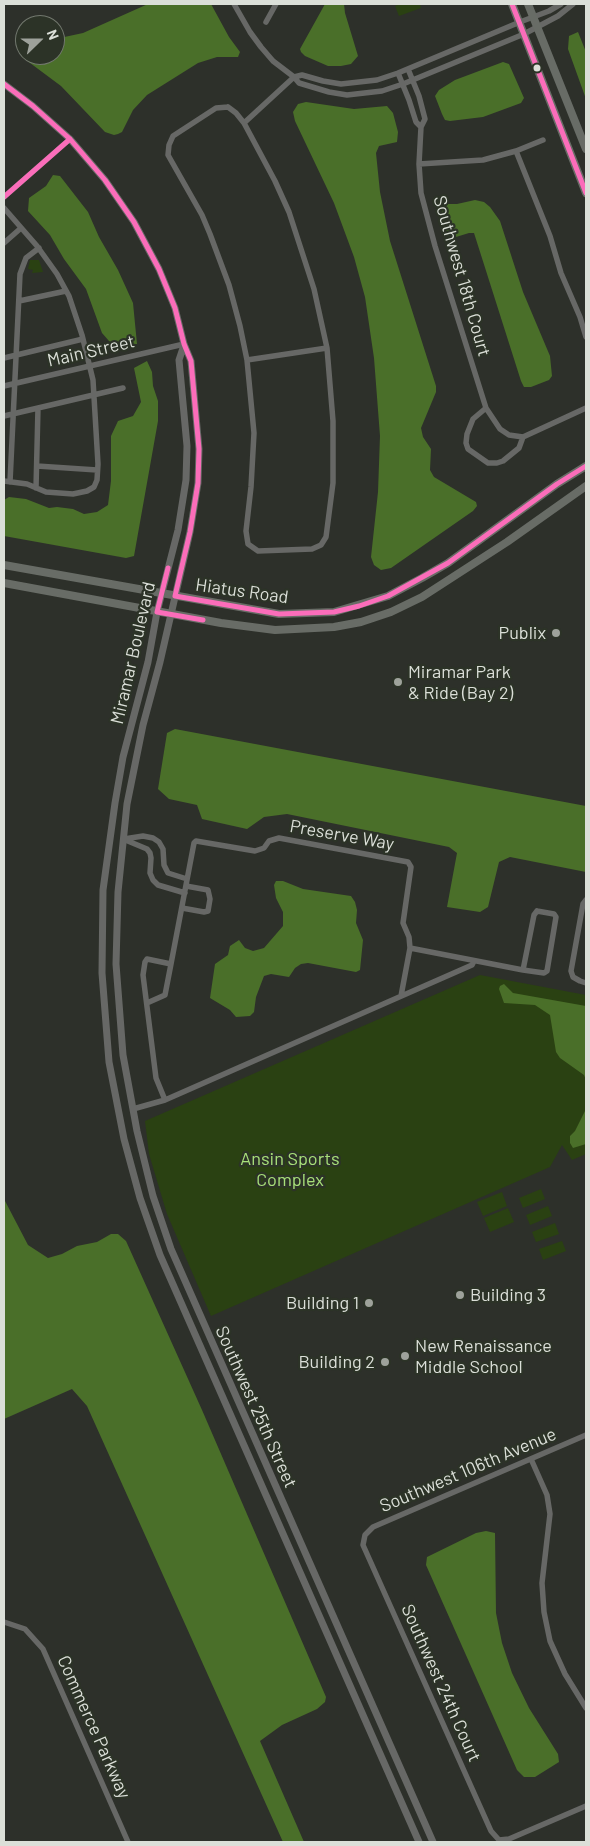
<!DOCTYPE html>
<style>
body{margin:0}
#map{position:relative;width:590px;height:1846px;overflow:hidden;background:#2d302a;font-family:Barlow,sans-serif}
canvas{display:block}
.frame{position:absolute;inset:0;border:5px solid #dbdfd8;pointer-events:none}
.north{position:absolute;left:15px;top:15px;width:50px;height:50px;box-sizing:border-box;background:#2c3327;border:1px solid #72786e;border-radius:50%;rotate:68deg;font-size:14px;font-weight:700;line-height:20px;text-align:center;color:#dbdfd8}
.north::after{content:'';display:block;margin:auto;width:18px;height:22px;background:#9ea29b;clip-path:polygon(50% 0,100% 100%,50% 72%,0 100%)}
</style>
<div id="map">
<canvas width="590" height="1846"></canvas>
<div class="frame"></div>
<div class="north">N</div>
</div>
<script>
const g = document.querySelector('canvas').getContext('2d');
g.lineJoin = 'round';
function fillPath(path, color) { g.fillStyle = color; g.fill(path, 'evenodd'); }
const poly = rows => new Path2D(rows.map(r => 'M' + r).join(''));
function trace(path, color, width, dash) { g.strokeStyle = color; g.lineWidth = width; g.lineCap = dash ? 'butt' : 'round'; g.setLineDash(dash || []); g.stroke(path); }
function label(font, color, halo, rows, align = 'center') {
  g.font = font + ' Barlow,sans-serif'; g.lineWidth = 4.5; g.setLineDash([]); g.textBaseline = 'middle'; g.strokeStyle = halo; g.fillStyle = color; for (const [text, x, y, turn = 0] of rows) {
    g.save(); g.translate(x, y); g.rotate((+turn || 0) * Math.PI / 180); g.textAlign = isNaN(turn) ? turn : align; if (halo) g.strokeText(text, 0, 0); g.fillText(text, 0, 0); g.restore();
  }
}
fillPath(poly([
 [400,4,420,4,421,8,399,16,395,6],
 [30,260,39,260,43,272,32,273,33,270,28,269],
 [480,975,586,995,586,1154,572,1160,562,1145,550,1167,211,1316,167,1214,149,1154,145,1121],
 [541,1189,545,1199,523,1208,519,1198],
 [502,1192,507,1206,483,1216,477,1202],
 [548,1206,552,1216,530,1225,526,1215],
 [508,1208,514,1222,490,1232,484,1218],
 [555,1223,559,1234,536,1242,532,1232],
 [562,1241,566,1251,543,1260,539,1249]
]), '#2a4112');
fillPath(poly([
 [148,4,211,4,229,37,240,52,238,57,217,57,198,63,147,95,133,110,122,132,118,134,114,135,105,132,61,86,22,57,19,48,25,44,25,55,55,55,55,39,83,33],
 [325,4,344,4,345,13,358,56,351,64,341,66,328,66,305,56,301,52,300,49],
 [578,32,586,52,586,99,568,49,569,36],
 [503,62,509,64,524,98,521,103,483,117,450,121,445,120,442,114,435,96,439,90,455,80],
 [306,102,354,109,387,106,393,113,398,132,397,142,379,146,376,153,380,192,390,241,436,386,436,392,421,428,423,437,431,449,430,470,434,477,476,502,477,506,473,511,391,568,381,570,374,565,371,557,378,492,380,436,374,358,365,297,354,257,334,203,295,121,293,112,298,104],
 [53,175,60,176,88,212,99,237,118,270,133,303,137,344,119,346,109,341,102,333,86,289,64,259,50,235,28,211,29,198,46,186],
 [475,200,484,202,490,207,500,221,523,292,550,356,552,376,549,380,531,387,524,387,521,381,474,233,469,233,456,237,448,235,445,229,441,207,445,204,457,204],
 [147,361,152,372,153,386,158,401,158,421,134,556,126,558,4,536,4,500,9,497,26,499,49,508,57,507,73,509,84,514,97,512,108,505,111,481,111,436,118,421,133,416,141,402,134,368],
 [175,729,586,806,586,872,510,857,499,862,488,907,480,912,447,907,457,853,449,847,287,814,264,817,247,829,202,819,197,805,169,799,158,789,167,733],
 [276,881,283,881,303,889,351,896,355,902,357,910,356,923,363,940,360,970,356,972,308,963,301,964,295,968,289,977,271,974,264,976,256,997,254,1012,250,1016,236,1017,230,1010,210,998,215,964,228,955,230,946,239,940,245,948,253,951,264,948,283,926,283,912,276,898,274,885],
 [504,984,513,993,586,1006,586,1080,584,1075,560,1058,556,1052,550,1015,535,1005,504,1003,499,989,500,986],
 [586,1109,586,1144,573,1148,570,1143,570,1136,575,1131],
 [4,1199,28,1245,48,1258,62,1254,77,1246,97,1242,111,1234,118,1234,126,1241,202,1410,326,1697,325,1702,317,1709,282,1725,260,1741,304,1842,283,1842,87,1406,72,1389,4,1419],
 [486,1531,495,1533,496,1613,502,1643,512,1673,529,1708,558,1754,559,1762,535,1777,524,1777,517,1770,426,1565,427,1557,476,1533]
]), '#4a6f29');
trace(poly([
 [234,4,250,32,261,47,273,61,294,77,299,83,329,92,347,95,382,91,403,84,524,34,558,16,573,4],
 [266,22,276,4],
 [408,69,419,96,425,119,421,127,419,164,421,193,435,246,486,408,500,429,509,435,523,437,586,408],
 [398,73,409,100,416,122,421,127],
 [294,77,302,75,323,81,341,84,377,80,398,73,520,22,549,11,561,4],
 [228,107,236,113,244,123,275,181,289,212,314,289,327,348,333,421,333,483,326,537,321,545,312,549,258,551,248,544,246,531,251,487,254,433,247,360,240,326,229,285,210,234,202,215,168,155,169,145,173,136,216,108,228,107],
 [244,123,294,77],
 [516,151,550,236,561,273,580,317,586,337],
 [419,164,483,160,516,151,543,140],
 [4,197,70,139],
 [4,208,37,246,57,274,69,296,82,335,93,380,98,464,97,480,94,487,87,491,73,494,46,492,27,484,4,481],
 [4,243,21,228],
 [19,301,66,291],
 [4,358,83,339],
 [247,360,327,348],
 [4,386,184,344],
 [486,408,473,419,467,434,466,443,468,449,488,463,497,463,503,461,519,448,523,437],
 [4,416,123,388],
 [37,466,97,470],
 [10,482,20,274,26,258,39,248],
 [36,488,38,408],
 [123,839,147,849,150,853,151,858,150,873,153,880,158,885,185,893],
 [124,839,143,836,153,838,159,842,163,849,164,865,168,873,187,879],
 [586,900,583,904,571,971,573,977,580,981,586,983],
 [182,908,204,912,208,911,210,899,208,890,186,886],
 [537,911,554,914,556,917,547,971,544,973,523,970,534,915,537,911],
 [410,948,523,970],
 [147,1003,165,995,171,964],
 [165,1100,156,1078,143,975,145,962,147,959,171,964,194,843,196,841,255,851,264,848,269,841,279,838,408,862,411,867,403,923,409,937,410,948,401,996],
 [133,1109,165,1100,472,965,474,961],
 [586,1435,373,1527,365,1535,363,1545,491,1831,499,1840,509,1839,586,1806],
 [531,1459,547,1495,550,1514,542,1583,544,1612,550,1641,565,1674,586,1708],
 [4,1622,25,1629,43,1649,128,1842]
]), '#676866', 5.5);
trace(poly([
 [4,84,33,106,70,139,105,180,134,222,159,269,175,308,184,344,191,361,199,449,198,483,190,532,160,662,143,725,127,804,118,892,116,964,123,1055,137,1131,153,1196,171,1249,433,1842],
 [184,345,179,360,187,446,186,480,178,530,157,612,148,662,123,757,115,803,103,890,102,973,109,1062,124,1139,140,1198,160,1255,419,1842]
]), '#676866', 7);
trace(poly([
 [512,4,586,193],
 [528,4,586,149],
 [4,565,279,614,334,612,388,596,422,578,448,563,557,484,586,466],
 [4,583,221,623,275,630,334,627,361,622,391,612,422,597,507,542,586,486]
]), '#686c66', 8);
trace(poly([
 [512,4,586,193],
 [4,84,33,106,70,139,105,180,134,222,159,269,175,308,184,344,191,361,199,449,198,483,190,532,175,596,279,614,334,612,359,606,388,596,448,563,557,484,586,466],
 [4,197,70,139],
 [168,568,157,612,203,620]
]), '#fb6dba', 5);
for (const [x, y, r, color] of [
 [537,68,4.5,"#dbdfd8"],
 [556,633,5,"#9ea29b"],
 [398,682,5,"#9ea29b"],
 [460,1295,5,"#9ea29b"],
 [369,1303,5,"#9ea29b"],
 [405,1356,5,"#9ea29b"],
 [385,1362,5,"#9ea29b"]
]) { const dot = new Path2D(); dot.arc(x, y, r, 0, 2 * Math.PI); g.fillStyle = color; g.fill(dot); trace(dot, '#2c3327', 2); }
label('18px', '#dbdfd8', '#2c3327', [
 ["Southwest 18th Court",462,276,74],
 ["Main Street",91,351,-13],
 ["Hiatus Road",242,591,8],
 ["Miramar Boulevard",133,653,-77],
 ["Preserve Way",342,835,10],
 ["Southwest 25th Street",256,1407,66],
 ["Southwest 106th Avenue",468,1470,-23],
 ["Southwest 24th Court",441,1683,66],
 ["Commerce Parkway",94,1727,66]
]);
label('18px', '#dbdfd8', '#2c3327', [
 ["Publix",546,633],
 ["Miramar Park",408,672,"left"],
 ["& Ride (Bay 2)",408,693,"left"],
 ["Building 3",470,1295,"left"],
 ["Building 1",359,1303],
 ["New Renaissance",415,1346,"left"],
 ["Middle School",415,1367,"left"],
 ["Building 2",375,1362]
], 'right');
label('18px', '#a8e07a', '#2c3327', [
 ["Ansin Sports",290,1159],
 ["Complex",290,1180]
]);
</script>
